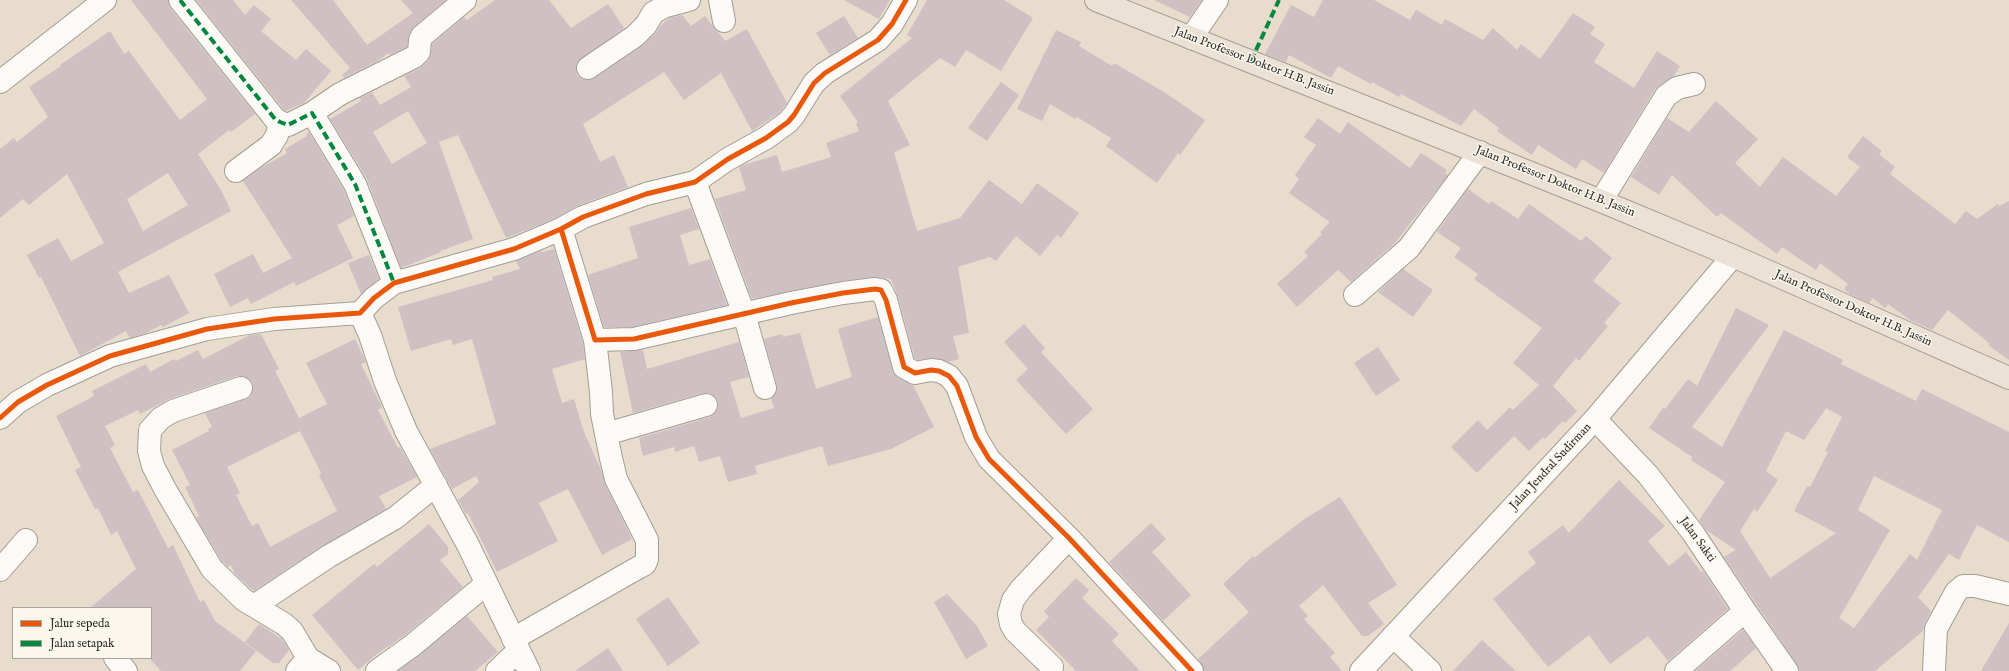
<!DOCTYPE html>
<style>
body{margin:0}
#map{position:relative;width:2009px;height:671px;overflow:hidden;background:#e8dccc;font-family:"IM FELL English",serif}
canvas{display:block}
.legend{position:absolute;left:12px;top:607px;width:140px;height:52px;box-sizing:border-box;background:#fbf7ec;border:1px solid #a8a59f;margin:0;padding:5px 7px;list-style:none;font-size:12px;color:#2b2b2b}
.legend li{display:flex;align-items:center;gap:8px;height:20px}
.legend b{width:20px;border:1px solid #a8a59f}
</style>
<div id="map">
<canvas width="2009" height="671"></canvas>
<ul class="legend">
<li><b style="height:5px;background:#e8590c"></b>Jalur sepeda</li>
<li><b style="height:5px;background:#00873e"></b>Jalan setapak</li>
</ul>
</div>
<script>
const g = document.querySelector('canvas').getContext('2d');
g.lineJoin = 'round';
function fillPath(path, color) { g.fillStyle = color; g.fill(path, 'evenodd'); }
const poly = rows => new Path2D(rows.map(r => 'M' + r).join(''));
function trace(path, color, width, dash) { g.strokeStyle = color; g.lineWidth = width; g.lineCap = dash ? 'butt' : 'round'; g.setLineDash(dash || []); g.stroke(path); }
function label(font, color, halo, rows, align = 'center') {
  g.font = font + ' "IM FELL English",serif'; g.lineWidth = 3; g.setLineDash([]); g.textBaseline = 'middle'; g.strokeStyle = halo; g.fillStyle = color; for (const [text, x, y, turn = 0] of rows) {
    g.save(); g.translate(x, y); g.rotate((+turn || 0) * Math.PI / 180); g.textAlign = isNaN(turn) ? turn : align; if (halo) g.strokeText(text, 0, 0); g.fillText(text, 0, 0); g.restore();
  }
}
fillPath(poly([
 [131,0,168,0,170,8,255,114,231,132,229,130,198,154,221,190,231,211,118,272,129,293,169,275,189,313,163,327,161,325,146,333,130,338,126,331,80,356,41,277,39,278,27,255,58,238,71,261,104,243,67,174,29,205,23,199,0,218,0,149,14,138,17,142,48,117,29,87,61,66,60,65,110,31,124,54,129,51,180,120,207,99],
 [168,173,188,205,143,231,127,199],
 [196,0,233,0,245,15,254,5,271,19,261,31,296,60,306,49,331,71,304,103,285,111],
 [291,0,333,0,367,45,413,13,401,0,446,0,414,27,409,35,407,47,390,55,388,53,378,61,344,78,342,75,350,68],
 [495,0,549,0,571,28,608,4,624,28,577,62,576,69,577,75,582,79,589,80,595,78,642,46,655,34,661,25,669,18,682,15,691,26,705,16,725,41,747,29,787,103,779,113,752,131,721,73,684,100,664,72,583,124,600,162,614,155,628,187,579,205,556,218,506,238,458,135,439,142,473,239,440,251,441,252,401,268,367,179,330,119,361,101,360,98,372,92,380,105,411,87,404,76,420,68,428,61,431,53,432,44,464,17,467,20],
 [408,111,427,143,392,164,373,132],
 [844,0,890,0,879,19],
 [927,0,1004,0,1033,18,1001,71,966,50,955,67,940,58,888,101,910,145,894,152,917,231,960,218,989,180,1022,204,1037,183,1079,213,1061,238,1057,235,1040,256,1016,236,996,261,990,257,958,267,969,333,953,336,959,359,948,362,933,358,917,360,915,359,898,297,891,279,874,277,841,281,752,299,715,199,746,190,739,167,743,165,777,155,782,172,831,157,826,143,859,131,856,124,858,122,840,96,912,38,907,35],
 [1154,0,1202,0,1190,17],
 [1323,0,1374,0,1410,20,1416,10,1442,25,1445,19,1483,40,1493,28,1517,50,1521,44,1540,59,1573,13,1595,27,1590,34,1605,44,1594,62,1634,88,1657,51,1680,66,1674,76,1655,89,1604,173,1582,159,1576,169,1538,145,1532,155,1497,131,1499,128,1474,109,1461,126,1401,94,1399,97,1372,82,1371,84,1338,66,1331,78,1289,55,1286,62,1265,54,1291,5,1314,17],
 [844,16,858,38,830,55,816,33],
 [1056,30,1081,42,1079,46,1112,66,1114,63,1164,92,1205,120,1180,155,1178,153,1157,183,1106,146,1111,138,1077,117,1075,119,1050,104,1042,121,1017,109],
 [1001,82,1019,95,987,141,968,128],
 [1716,101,1758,139,1735,163,1760,187,1783,157,1836,196,1860,167,1847,157,1863,136,1882,151,1879,154,1895,167,1890,174,1955,224,1966,211,1977,219,1998,204,1999,206,2009,201,2009,360,1988,345,1989,343,1948,310,1932,330,1910,320,1888,304,1885,308,1873,298,1869,303,1850,294,1844,289,1848,284,1820,263,1816,270,1782,247,1777,254,1721,213,1717,217,1672,175,1659,195,1631,177,1667,118,1689,132],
 [1318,118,1340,134,1348,122,1410,168,1421,153,1447,170,1445,173,1448,175,1395,243,1351,282,1338,270,1297,307,1277,284,1308,256,1304,252,1322,234,1320,232,1330,222,1289,193,1299,179,1295,175,1316,145,1304,137],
 [309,132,344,190,354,216,337,225,353,258,296,286,294,282,251,304,248,298,230,307,214,274,253,254,263,273,292,258,243,181,264,166,287,153,285,149,307,136,306,134],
 [1468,189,1489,204,1491,201,1518,219,1529,204,1581,241,1586,236,1612,258,1593,281,1621,303,1604,323,1608,326,1579,361,1576,358,1553,386,1577,411,1565,423,1563,421,1545,439,1543,437,1529,451,1514,436,1477,473,1451,447,1478,420,1487,430,1510,407,1513,410,1539,385,1513,363,1542,328,1474,279,1478,274,1454,257,1461,248,1437,232],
 [691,208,699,229,680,235,689,265,710,259,727,305,632,327,604,327,588,275,638,258,629,227],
 [554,249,583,343,585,359,552,369,562,403,574,399,584,432,602,472,605,484,632,539,602,555,568,489,539,503,558,541,497,572,468,513,466,514,458,500,479,482,476,476,452,489,430,449,496,424,472,339,453,345,451,339,411,351,398,307,493,280,492,277,520,269,516,261,541,251,542,252],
 [369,255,379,279,361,294,348,263],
 [1403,269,1433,290,1413,317,1378,292],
 [1736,308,1769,325,1692,427,1722,447,1784,330,1843,360,1841,364,1916,401,1922,389,2009,432,2009,542,1977,525,1959,560,1949,554,1918,597,1931,611,1925,623,1923,631,1875,671,1799,671,1797,664,1724,557,1736,550,1706,530,1699,520,1725,482,1691,460,1692,457,1649,428,1663,408,1665,409,1688,379,1697,386],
 [1826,408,1842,417,1825,451,1828,452,1810,487,1807,486,1794,511,1836,533,1770,578,1740,531,1754,509,1757,512,1778,480,1766,471,1786,431,1804,440],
 [1874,476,1942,510,1917,560,1910,554,1854,628,1839,618,1890,530,1858,510],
 [878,317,894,374,913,385,934,427,891,449,828,466,822,446,755,466,757,474,728,482,720,456,699,462,694,446,675,452,674,447,643,456,639,438,710,417,715,413,718,408,718,402,714,396,709,393,703,393,633,413,620,352,643,350,647,369,739,342,749,377,730,382,741,418,774,408,771,399,777,391,777,385,764,339,782,334,783,337,800,333,816,389,852,377,838,329],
 [1024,324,1045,348,1041,352,1093,409,1066,434,1016,380,1028,369,1004,342],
 [261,334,279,369,275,371,299,418,327,404,306,363,355,339,366,362,361,364,382,407,378,410,398,448,400,447,417,477,379,496,386,509,322,546,254,591,235,574,231,565,228,567,222,561,196,518,199,516,185,487,190,485,172,450,209,431,208,429,212,427,205,413,250,397,253,390,253,384,250,379,244,376,237,376,169,399,140,414,138,410,105,426,115,445,110,448,133,492,138,490,168,548,173,545,200,602,204,600,215,621,256,651,240,671,161,671,151,660,151,608,90,608,136,569,117,531,111,535,98,508,95,509,75,470,81,467,56,416,94,396,92,391,146,364,150,372,174,359,176,361,198,350,203,359,250,335],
 [300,431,321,473,319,475,337,511,270,547,258,523,252,526,236,495,240,493,227,467],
 [1378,347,1400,380,1376,396,1354,363],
 [1619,480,1665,526,1648,541,1669,566,1686,552,1701,572,1703,571,1728,609,1668,661,1648,636,1610,664,1589,635,1548,667,1493,599,1536,563,1528,552,1563,525,1569,533],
 [1340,497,1397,585,1368,603,1384,624,1368,636,1362,636,1323,585,1299,606,1308,616,1304,619,1335,653,1330,657,1342,671,1204,671,1198,659,1249,612,1223,584,1253,556,1254,558,1303,520],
 [1151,523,1166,539,1152,552,1191,595,1163,621,1109,562],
 [429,524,448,547,448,554,440,560,463,587,405,635,377,654,358,670,312,615,374,564,377,567],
 [1076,578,1089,590,1082,598,1119,634,1112,641,1140,671,1076,671,1036,630,1049,617,1044,611],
 [947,594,977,626,988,646,966,659,934,602],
 [668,597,700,643,668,666,636,619],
 [467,616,498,652,475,671,398,671],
 [2009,623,2009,671,1981,671],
 [259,624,282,639,289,650,279,663,273,663,245,642],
 [1743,630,1756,648,1730,671,1695,671],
 [1482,640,1516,671,1453,671],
 [608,648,623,671,575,671]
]), '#cec0c3');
const minor = poly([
 [180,0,275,119,280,122,288,125,312,113,355,184,394,283],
 [720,0,724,21],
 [1191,38,1217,0],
 [588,68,635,36,646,25,653,13,663,7,689,0],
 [0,82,105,0],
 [312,113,340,94,414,57,419,52,420,40,422,36,465,0],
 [236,171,271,145,277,135,280,122],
 [695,182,744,314,765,388],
 [1601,201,1666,96,1677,88,1694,84],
 [561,229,595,340,634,339,791,303,843,293,875,289,881,290,886,300,904,367,915,373,931,370,939,371,949,376,957,386,976,437,989,459,1069,538,1192,671],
 [1355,295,1409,248,1480,152],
 [360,313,370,335,385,381,406,431,468,545,529,671],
 [241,388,173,411,161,418,150,430,149,451,153,466,165,489,212,569,244,600,284,624,292,631,308,658],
 [0,418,18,402,47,385,110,356,207,329,274,319,360,313,374,298,394,283,514,249,561,229,583,217,646,194,695,182,728,159,766,138,788,122,794,115,814,83,825,73,878,40,892,24,906,0],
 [1595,419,1648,475,1693,533,1745,611,1787,671],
 [606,434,706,405],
 [0,570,26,540],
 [254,606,329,556,395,518,436,485],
 [1393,636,1430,671],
 [513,639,634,570,645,564,647,559,647,540,616,479,611,458,602,414,601,392,595,340],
 [115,658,126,671],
 [1052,667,1015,631,1011,624,1009,614,1013,600,1021,589,1069,538],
 [297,671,308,658,329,671],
 [377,671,413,645,486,584],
 [497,671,518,651],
 [1361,671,1595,419,1733,256],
 [1676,671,1745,611],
 [1934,671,1936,629,1956,592,1963,586,1975,586,2009,594]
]);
const highway = poly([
 [1096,0,1601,201,1733,256,2009,378]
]);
trace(minor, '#a39d94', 24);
trace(highway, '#a39d94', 24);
trace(minor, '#fcfaf7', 22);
trace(highway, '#ebe1d5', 22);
trace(poly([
 [180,0,275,119,280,122,288,125,312,113,355,184,394,283],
 [1251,61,1279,0]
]), '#00873e', 4, [8, 4]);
trace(poly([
 [561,229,595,340,634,339,791,303,843,293,875,289,881,290,886,300,904,367,915,373,931,370,939,371,949,376,957,386,976,437,989,459,1069,538,1192,671],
 [0,418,18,402,47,385,110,356,207,329,274,319,360,313,374,298,394,283,514,249,561,229,583,217,646,194,695,182,728,159,766,138,788,122,794,115,814,83,825,73,878,40,892,24,906,0]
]), '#e8590c', 5);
label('12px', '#2b2b2b', '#fbf7ec', [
 ["Jalan Professor Doktor H.B. Jassin",1254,62,21],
 ["Jalan Professor Doktor H.B. Jassin",1555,182,22],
 ["Jalan Professor Doktor H.B. Jassin",1853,309,24],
 ["Jalan Jendral Sudirman",1551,467,-47],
 ["Jalan Sakti",1697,540,54]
]);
</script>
